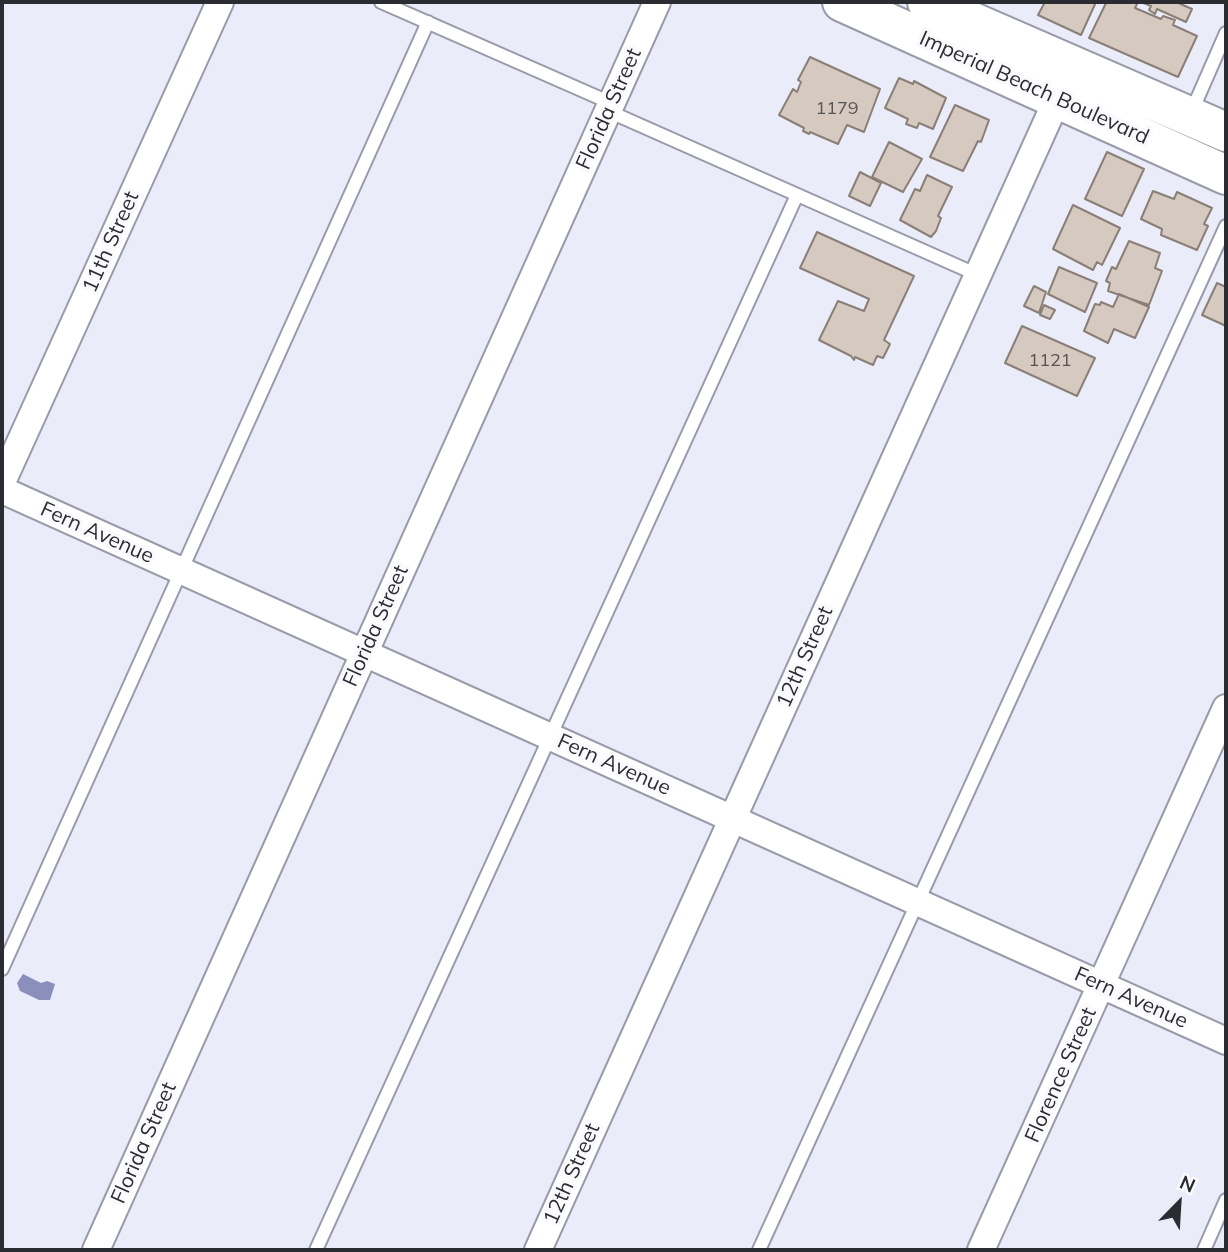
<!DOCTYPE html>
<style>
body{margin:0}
#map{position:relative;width:1228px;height:1252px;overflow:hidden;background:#eaecfa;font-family:Mulish,sans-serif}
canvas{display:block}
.frame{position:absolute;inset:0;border:4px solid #2b2c31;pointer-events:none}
.north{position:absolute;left:1144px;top:1168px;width:70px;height:70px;-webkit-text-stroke:5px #fafafd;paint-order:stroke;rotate:24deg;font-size:19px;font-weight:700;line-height:28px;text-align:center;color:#2b2c31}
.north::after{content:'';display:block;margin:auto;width:24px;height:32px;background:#2b2c31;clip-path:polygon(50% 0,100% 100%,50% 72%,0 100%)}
</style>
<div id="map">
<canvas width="1228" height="1252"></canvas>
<div class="frame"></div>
<div class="north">N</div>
</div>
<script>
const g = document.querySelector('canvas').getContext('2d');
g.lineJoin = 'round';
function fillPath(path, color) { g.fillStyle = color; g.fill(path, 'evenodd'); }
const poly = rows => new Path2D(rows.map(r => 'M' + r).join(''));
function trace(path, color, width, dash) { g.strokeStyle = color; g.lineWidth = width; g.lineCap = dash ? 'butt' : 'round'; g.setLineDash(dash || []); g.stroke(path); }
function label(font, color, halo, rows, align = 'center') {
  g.font = font + ' Mulish,sans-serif'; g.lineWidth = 7; g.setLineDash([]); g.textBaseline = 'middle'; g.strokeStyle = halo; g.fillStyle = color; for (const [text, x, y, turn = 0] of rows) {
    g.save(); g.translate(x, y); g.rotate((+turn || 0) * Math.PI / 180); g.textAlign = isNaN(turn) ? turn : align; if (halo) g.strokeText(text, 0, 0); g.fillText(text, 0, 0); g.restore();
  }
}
fillPath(poly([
 [23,974,41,983,47,981,55,984,50,1000,39,1000,20,991,17,983]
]), '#8a8fbc');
const building = poly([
 [1045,2,1096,2,1081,35,1038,15,1045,2],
 [1103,2,1138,2,1135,8,1161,19,1163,16,1175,20,1173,25,1197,36,1178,77,1089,38,1106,3,1103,2],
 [1141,2,1176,2,1192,9,1186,22,1157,9,1155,14,1149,10,1151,6,1141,2],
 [810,57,880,89,864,132,847,125,838,144,810,132,809,134,803,131,804,128,779,115,793,89,797,92,801,82,798,80,810,57],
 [899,78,913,84,914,81,946,98,933,129,919,123,917,128,906,124,908,119,885,108,899,78],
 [955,105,989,120,981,142,978,141,963,171,930,157,955,105],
 [889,142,922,159,903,192,872,177,889,142],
 [1107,152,1144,169,1122,216,1085,199,1107,152],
 [860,172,881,183,870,206,849,196,860,172],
 [927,175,952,187,938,216,941,218,936,231,931,237,900,220,915,189,920,191,927,175],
 [1153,191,1174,199,1177,192,1212,208,1204,224,1208,226,1197,250,1161,235,1162,229,1141,219,1153,191],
 [1073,205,1120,228,1102,265,1097,262,1093,270,1053,249,1073,205],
 [817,232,914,276,884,340,890,344,883,358,877,356,873,365,855,357,854,360,851,356,819,340,838,301,864,311,869,299,800,268,817,232],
 [1129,241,1160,253,1155,268,1162,271,1149,305,1108,291,1110,283,1106,281,1112,267,1116,269,1129,241],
 [1059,267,1097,283,1085,312,1048,294,1059,267],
 [1217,283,1226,287,1226,326,1202,315,1217,283],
 [1034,286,1046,292,1039,313,1024,306,1034,286],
 [1119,294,1149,307,1135,338,1114,329,1108,343,1084,331,1095,304,1100,305,1101,302,1113,307,1119,294],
 [1044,305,1055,310,1050,319,1040,315,1044,305],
 [1022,326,1095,358,1077,396,1005,363,1022,326]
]);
fillPath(building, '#d6cac0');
trace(building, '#8a7f76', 2);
const service = poly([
 [381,2,611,103],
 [608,111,978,275],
 [1191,113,1226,33],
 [2,969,428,22],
 [316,1250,797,195],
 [759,1250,1226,226],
 [1204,1250,1226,1200]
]);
const minor = poly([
 [2,482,220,2],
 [2,490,1226,1041],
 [96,1250,657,2],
 [538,1250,1064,84],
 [981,1250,1226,708]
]);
const primary = poly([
 [842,2,1226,175],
 [927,2,1226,132]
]);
trace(service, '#999ba8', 16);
trace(minor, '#999ba8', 30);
trace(primary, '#999ba8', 42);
trace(service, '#fff', 12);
trace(minor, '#fff', 26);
trace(primary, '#fff', 38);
label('18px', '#565455', null, [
 ["1179",837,109],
 ["1121",1050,361]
]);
label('21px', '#2b2c31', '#fafafd', [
 ["Imperial Beach Boulevard",1034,88,24],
 ["Florida Street",609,109,-66],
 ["11th Street",111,242,-66],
 ["Fern Avenue",97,533,24],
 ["Florida Street",376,626,-66],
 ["12th Street",805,657,-66],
 ["Fern Avenue",614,765,24],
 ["Fern Avenue",1131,998,24],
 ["Florence Street",1061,1075,-66],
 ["Florida Street",144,1143,-66],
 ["12th Street",572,1174,-66]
]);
</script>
